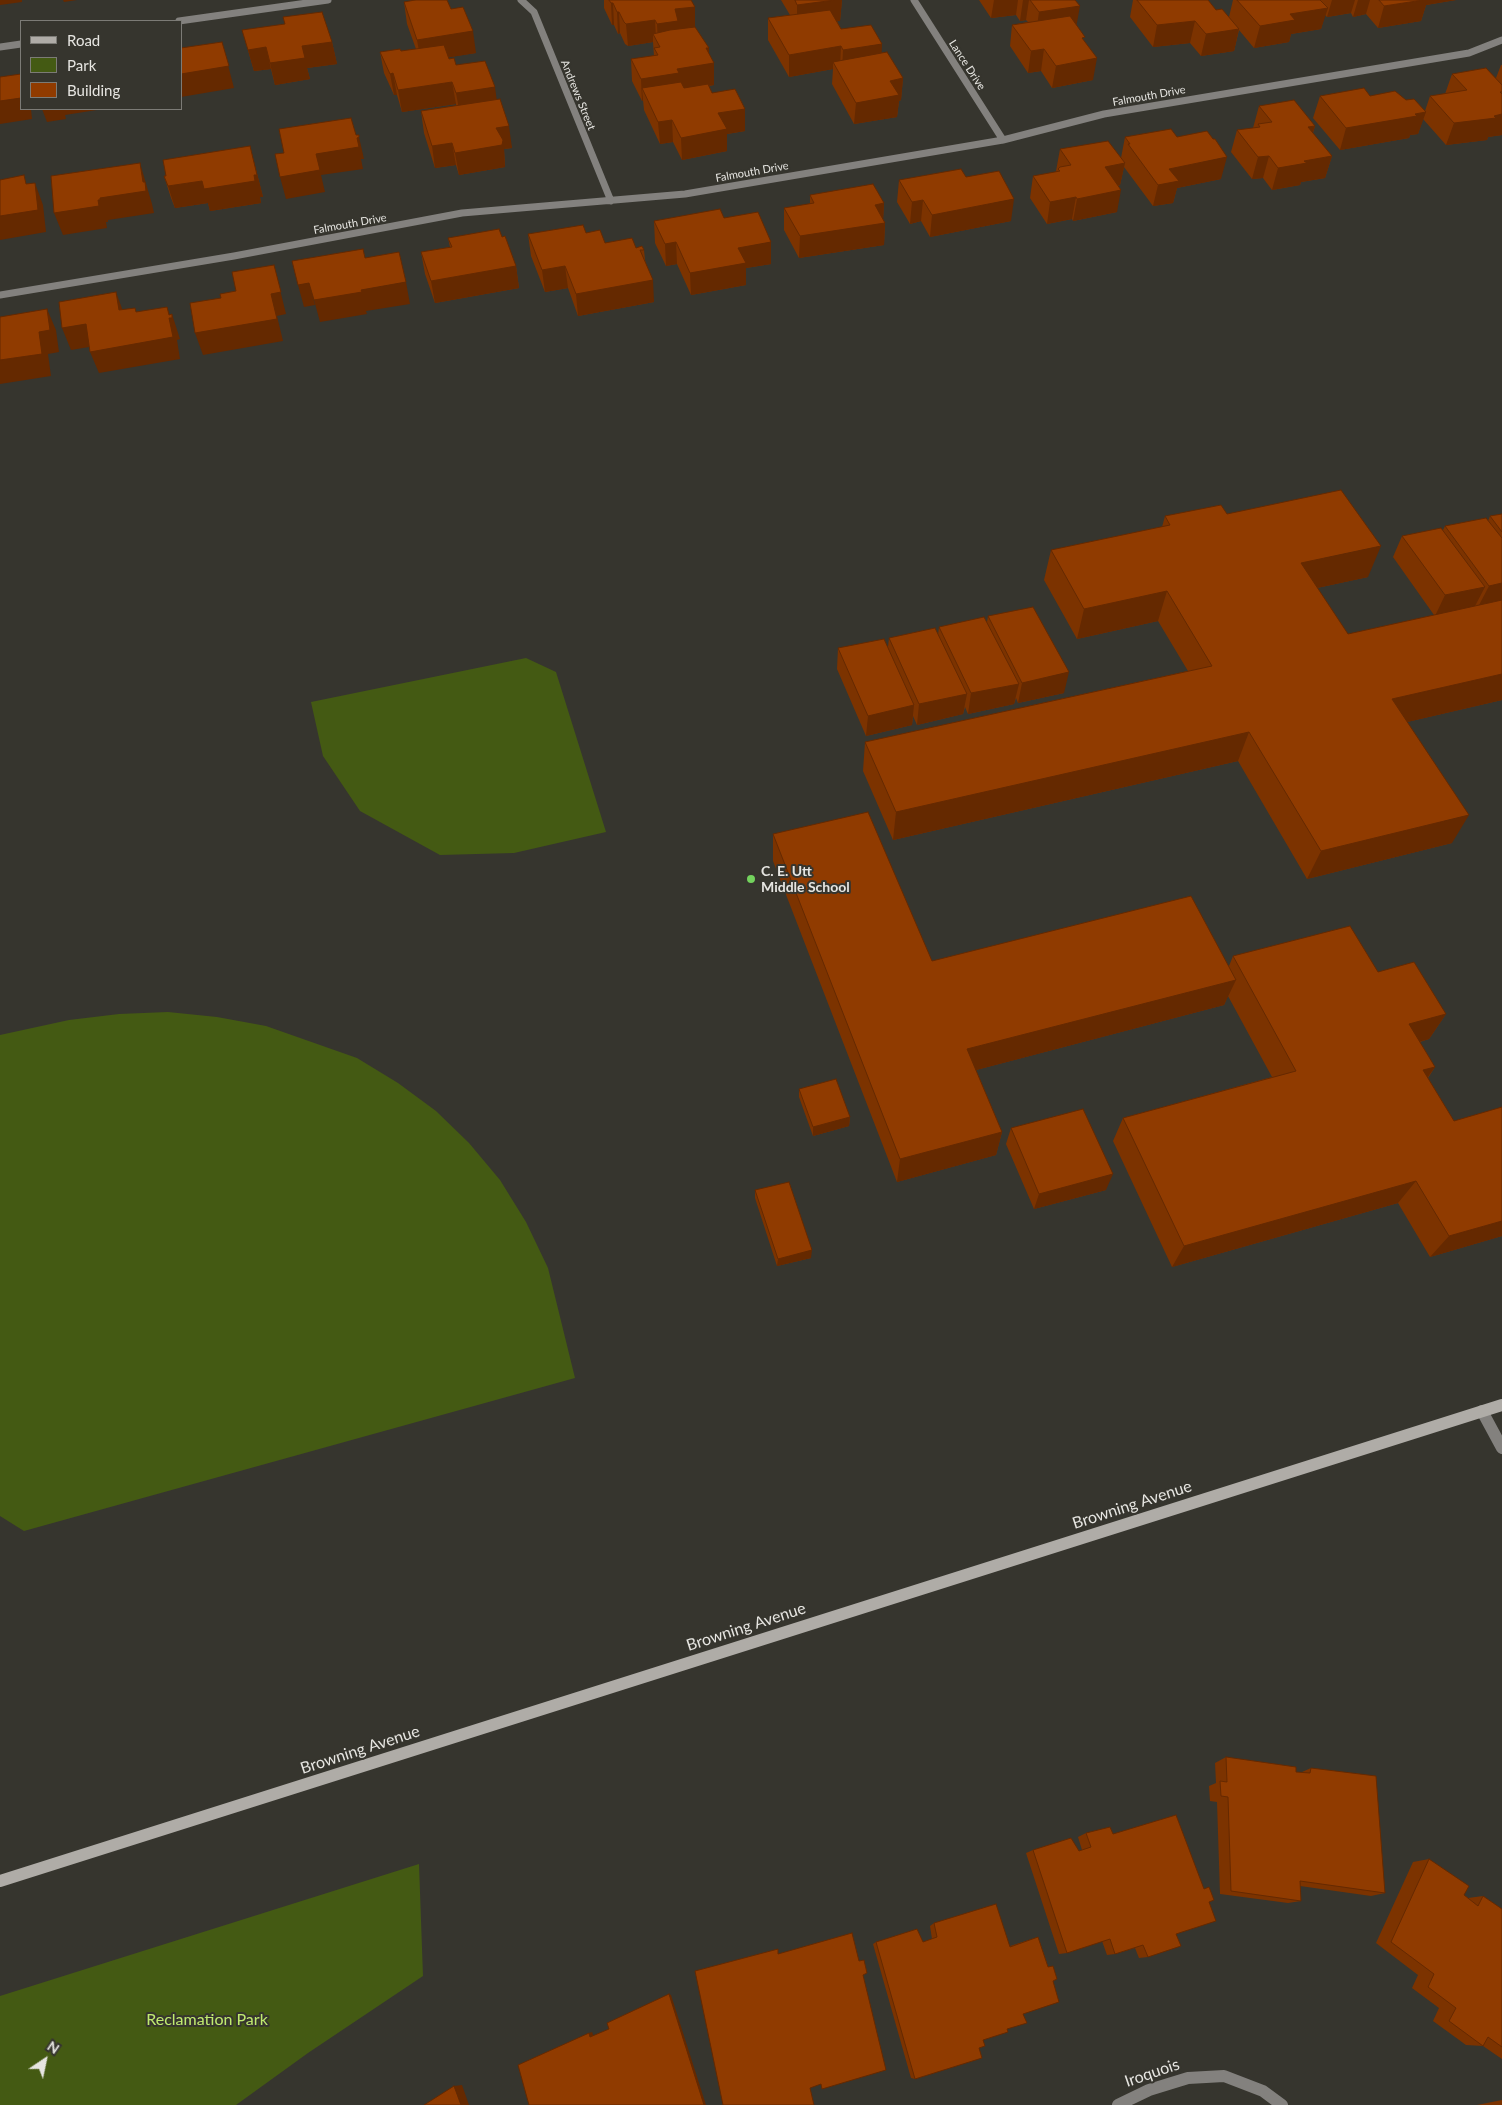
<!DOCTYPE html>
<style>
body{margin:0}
#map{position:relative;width:1502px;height:2105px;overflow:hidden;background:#36352e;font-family:Lato,sans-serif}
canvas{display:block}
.legend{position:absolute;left:20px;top:20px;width:162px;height:90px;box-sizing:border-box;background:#36352e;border:1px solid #7c7b76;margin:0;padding:6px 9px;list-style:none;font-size:15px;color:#e6e5e1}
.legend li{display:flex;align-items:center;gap:10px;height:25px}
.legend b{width:25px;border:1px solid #7c7b76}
.north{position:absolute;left:20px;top:2035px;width:50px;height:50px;-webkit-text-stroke:4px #36352e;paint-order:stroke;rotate:34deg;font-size:14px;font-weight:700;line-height:20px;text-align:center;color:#e6e5e1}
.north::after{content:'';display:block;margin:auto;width:18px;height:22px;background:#e6e5e1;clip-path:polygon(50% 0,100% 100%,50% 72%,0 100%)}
</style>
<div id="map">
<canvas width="1502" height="2105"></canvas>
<ul class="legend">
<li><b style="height:6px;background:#afaca7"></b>Road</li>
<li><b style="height:14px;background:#445a13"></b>Park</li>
<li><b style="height:14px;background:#903b00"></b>Building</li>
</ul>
<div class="north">N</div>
</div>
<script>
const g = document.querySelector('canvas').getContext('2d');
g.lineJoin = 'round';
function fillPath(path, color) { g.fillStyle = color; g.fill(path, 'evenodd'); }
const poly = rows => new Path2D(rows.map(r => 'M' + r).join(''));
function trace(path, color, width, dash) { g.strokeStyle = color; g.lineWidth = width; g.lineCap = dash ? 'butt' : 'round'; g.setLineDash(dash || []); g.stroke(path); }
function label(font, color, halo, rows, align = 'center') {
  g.font = font + ' Lato,sans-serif'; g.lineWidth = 4; g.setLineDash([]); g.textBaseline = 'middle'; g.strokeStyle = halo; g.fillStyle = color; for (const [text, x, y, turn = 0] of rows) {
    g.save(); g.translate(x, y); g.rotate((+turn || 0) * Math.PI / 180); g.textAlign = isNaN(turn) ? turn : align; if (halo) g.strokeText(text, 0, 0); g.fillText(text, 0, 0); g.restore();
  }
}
fillPath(poly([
 [526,658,556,672,606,832,514,853,440,855,360,811,323,756,311,702],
 [168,1012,217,1017,266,1026,357,1058,398,1083,436,1111,469,1143,500,1180,526,1222,548,1268,575,1378,24,1531,0,1516,0,1035,69,1020,119,1014],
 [419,1864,423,1976,308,2053,236,2105,0,2105,0,1996]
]), '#445a13');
trace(poly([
 [521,0,534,12,611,201],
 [914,0,1003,140],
 [179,21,328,0],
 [0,47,21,44],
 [0,295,234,256,462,213,685,194,1003,140,1104,114,1469,53,1502,40]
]), '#83817e', 7);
trace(poly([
 [1482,1411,1502,1448],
 [1118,2105,1149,2090,1188,2078,1224,2076,1263,2091,1282,2105]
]), '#83817e', 12);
trace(poly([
 [0,1881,1502,1405]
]), '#afaca7', 12);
fillPath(poly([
 [604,0,691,0,695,27,709,54,714,85,709,86,712,93,745,109,745,131,727,134,727,151,682,160,673,142,660,144,644,110,643,100,642,101,632,81,631,59,654,56,653,42,628,46,625,44,620,33,618,34,614,25,612,25,604,8],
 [781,0,842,0,840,21,837,21,841,29,882,53,903,78,901,100,899,101,897,117,854,124,832,84,833,69,789,77,768,40,768,18,790,15],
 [979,0,1075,0,1076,25,1084,41,1093,80,1052,88,1041,71,1028,73,1010,46,1012,25,1028,22,1026,20,1020,21,1016,15,991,18],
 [1133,0,1208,0,1216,10,1229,17,1233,0,1456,0,1426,5,1421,21,1378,28,1366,14,1353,17,1351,13,1327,17,1325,15,1321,29,1291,34,1289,42,1254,48,1239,30,1234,51,1201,56,1190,43,1153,47,1130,17],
 [404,2,451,9,476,53,449,57,449,59,497,100,512,148,504,149,505,167,459,175,456,165,435,168,424,133,421,111,456,106,456,104,402,112,397,95,394,95,384,73,380,52,401,51,416,49,407,24],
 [242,30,332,42,337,64,307,68,310,79,275,85,271,69,254,71],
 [1501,65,1502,65,1502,135,1488,137,1487,140,1446,145,1423,119,1418,134,1410,135,1409,138,1340,150,1313,118,1320,96,1370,96,1406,100,1425,111,1430,96,1445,94,1452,74,1496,78],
 [1259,106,1315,126,1313,133,1332,156,1325,178,1301,182,1300,185,1272,190,1263,178,1252,179,1231,152,1237,130,1253,128],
 [1125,137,1177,137,1221,179,1177,188,1173,203,1153,206,1124,167,1120,185,1118,186,1117,212,1073,221,1072,219,1047,224,1030,198,1033,176,1057,172,1056,171,1060,149,1121,158],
 [250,146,263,197,260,197,261,203,210,211,208,203,175,208,171,198,164,176],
 [966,177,1011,221,930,237,921,221,910,224,897,202,899,180],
 [810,195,884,203,883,219,885,223,884,245,799,258,784,230,784,208,810,204],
 [724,218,771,264,746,268,746,285,691,295,677,264,666,266,655,243,654,221],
 [586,233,605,243,636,248,644,250,645,260,654,302,578,316,568,288,545,292,531,256,528,234],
 [502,237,516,266,519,288,435,303,425,274,421,252,450,247,448,238],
 [1227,514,1368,577,1317,588,1348,634,1434,615,1393,557,1402,536,1443,530,1445,526,1488,521,1490,516,1502,514,1502,700,1407,722,1452,843,1307,879,1238,761,893,840,863,771,865,742,1188,671,1158,621,1077,639,1044,580,1051,550,1162,527,1165,516],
 [988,616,1064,693,1018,703,1016,698,1014,704,968,714,965,707,963,714,917,725,913,716,912,725,866,736,837,669,838,648,888,647,889,638,938,635,939,627,987,622],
 [773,834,932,961,1229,966,1233,956,1378,972,1446,1014,1429,1039,1420,1042,1435,1067,1428,1078,1454,1121,1502,1107,1502,1236,1430,1257,1398,1203,1172,1267,1113,1141,1123,1118,1272,1077,1228,996,1224,1005,976,1070,1002,1132,996,1155,897,1182,773,861],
 [799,1089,850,1117,849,1126,813,1136,799,1097],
 [1011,1128,1106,1190,1034,1209,1006,1144],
 [755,1190,811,1258,777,1266,755,1198],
 [1226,1757,1296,1772,1302,1772,1311,1768,1385,1893,1371,1896,1300,1886,1301,1901,1288,1903,1220,1894,1217,1802,1210,1801,1209,1786,1216,1783,1215,1763],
 [1086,1833,1113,1834,1209,1902,1176,1934,1148,1957,1139,1958,1135,1948,1115,1954,1107,1955,1102,1941,1067,1953,1059,1954,1026,1853,1033,1850,1079,1851,1082,1850,1078,1837],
 [1429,1859,1464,1895,1468,1898,1483,1896,1502,1909,1502,2059,1483,2046,1466,2045,1433,2021,1439,2008,1412,1988,1418,1975,1376,1943,1413,1862],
 [934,1923,1010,1946,1038,1937,1053,1981,1023,2014,1007,2029,983,2040,979,2048,915,2079,911,2078,873,1944,876,1942,923,1942,932,1939,930,1926],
 [1502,2100,1502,2105,1477,2105]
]), '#7c3300');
fillPath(poly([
 [0,0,22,0,22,2,0,5],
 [63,0,77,0,64,2],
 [831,0,842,0,840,21,797,26,797,5],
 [994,0,1018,0,1016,15,991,18],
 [1023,0,1029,0,1026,20,1020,21],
 [1332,0,1355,0,1351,13,1327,17],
 [1358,0,1370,0,1366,14,1353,17],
 [1423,0,1456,0,1426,5,1421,21,1378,28,1384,6],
 [611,3,613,3,614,25,612,25],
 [1080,6,1076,28,1036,34,1039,12],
 [695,7,695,28,658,43,657,24,675,9],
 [1328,8,1321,29,1291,34,1289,42,1254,48,1260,26,1290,14],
 [617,12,619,12,620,33,618,34],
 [655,20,656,39,653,34,653,42,628,46,626,24],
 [1195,21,1190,43,1153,47,1157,25],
 [1239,29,1234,51,1201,56,1206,34],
 [473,31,476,53,421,62,417,40],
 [222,42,234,88,181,97,181,74],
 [332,42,337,64,307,68,310,79,275,85,270,63,302,46],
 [882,44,881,66,842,72,843,50],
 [841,46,840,68,833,62,833,69,789,77,789,55],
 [266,47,271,69,254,71,248,50],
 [706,48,709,48,709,64,714,63,714,85,680,90,642,88,643,100,642,101,641,79,677,69],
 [1044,49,1041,71,1028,73,1031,51],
 [1097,58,1093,80,1052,88,1056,66],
 [393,73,397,95,394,95,390,74],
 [903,78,901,100,899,101,897,117,854,124,856,103,890,81],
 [452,82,456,104,402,112,398,90],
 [495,87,498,109,460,115,456,93],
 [21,98,21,109,31,109,32,119,0,124,0,101],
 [42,109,103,109,65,115,66,119,47,122],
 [745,109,745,131,727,134,727,151,682,160,681,138,718,113],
 [1426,112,1418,134,1410,135,1409,138,1340,150,1346,128],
 [1502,114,1502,135,1488,137,1487,140,1446,145,1454,123],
 [672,120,673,142,660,144,658,122],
 [509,126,512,148,504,149,505,167,459,175,455,153,496,128],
 [1315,126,1308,147,1308,127],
 [359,137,364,159,361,159,363,169,321,175,325,192,286,199,280,177,316,154],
 [452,143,456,165,435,168,432,146],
 [250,146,263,197,260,197,261,203,210,211,208,203,175,208,168,186,202,181],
 [1269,156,1263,178,1252,179,1258,157],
 [1332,156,1325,178,1301,182,1300,185,1272,190,1278,168,1304,161],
 [1227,157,1221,179,1177,188,1173,203,1153,206,1158,185,1169,169],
 [140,163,152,204,154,213,108,220,108,222,106,222,107,228,63,235,54,213,98,200,100,198,143,182],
 [1125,163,1120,185,1101,189,1105,167],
 [35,183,43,205,46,232,0,240,0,216],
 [1121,190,1117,212,1073,221,1077,199],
 [1076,197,1072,219,1047,224,1050,202],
 [1014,199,1011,221,930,237,932,215],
 [923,200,921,221,910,224,912,202],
 [884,203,883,223,885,223,884,245,799,258,800,236,875,205],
 [676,242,677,264,666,266,665,244],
 [771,242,771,264,746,268,746,285,691,295,690,273,738,248],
 [274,265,286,314,277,316,283,341,203,355,195,333,271,294],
 [516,266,519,288,435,303,431,281],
 [565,266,568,288,545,292,542,270],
 [653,280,654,302,578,316,576,294],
 [406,282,410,304,366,311,367,314,320,322,314,300,361,290],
 [309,283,315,305,304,307,298,285],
 [116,292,124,314,119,310],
 [167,307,171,318,172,314,179,336,180,339,177,340,180,359,99,373,90,352],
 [47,309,56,330,59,352,48,354,51,376,0,384,0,360,39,332],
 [86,324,95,346,71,350,62,328],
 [1381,546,1368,577,1289,594,1301,563],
 [1502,583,1502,602,1478,607,1489,586],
 [1485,587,1474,608,1435,616,1445,595],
 [1167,591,1158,621,1077,639,1084,609],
 [1069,672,1064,693,1018,703,1022,683],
 [1502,674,1502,700,1377,729,1392,699],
 [1019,684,1014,704,968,714,971,693],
 [967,694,963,714,917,725,919,704],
 [914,705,912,725,866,736,868,716],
 [1249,732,1238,761,893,840,896,812],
 [1469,815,1452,843,1307,879,1321,851],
 [1236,980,1224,1005,961,1074,967,1049],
 [1446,1014,1429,1039,1393,1049,1409,1024],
 [1435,1067,1418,1091,1423,1070],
 [850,1117,849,1126,813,1136,813,1127],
 [1002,1132,996,1155,897,1182,900,1159],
 [1113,1174,1106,1190,1034,1209,1039,1194],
 [1416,1181,1398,1203,1172,1267,1184,1246],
 [1502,1221,1502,1236,1430,1257,1449,1236],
 [812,1250,811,1258,777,1266,778,1259],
 [669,1994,671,1995,706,2105,704,2105],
 [592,2032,594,2037,590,2037,589,2033],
 [462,2085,469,2105,461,2105,454,2086]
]), '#652900');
const building = poly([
 [415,0,447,0,451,9,463,7,473,31,417,40,404,2,415,0],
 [609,0,691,0,695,7,675,9,678,21,657,24,655,20,626,24,624,22,619,12,617,12,613,3,611,3,609,0],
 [795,0,835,0,797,5,795,0],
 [1030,0,1075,0,1080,6,1039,12,1030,0],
 [1137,0,1208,0,1216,10,1222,9,1239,29,1206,34,1195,21,1157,25,1137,0],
 [1237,0,1320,0,1328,8,1290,14,1295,20,1260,26,1237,0],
 [1379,0,1423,0,1384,6,1379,0],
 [830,10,841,29,871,25,882,44,843,50,841,46,789,55,768,18,830,10],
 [322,12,332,42,302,46,305,58,270,63,266,47,248,50,242,30,285,24,283,17,322,12],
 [1070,16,1085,37,1082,38,1097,58,1056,66,1044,49,1031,51,1012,25,1070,16],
 [695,27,709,48,706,48,714,63,677,69,679,73,641,79,631,59,658,55,654,48,660,47,653,34,670,30,695,27],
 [222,42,229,66,181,74,181,47,181,48,222,42],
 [444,45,449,59,454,58,456,65,485,61,495,87,456,93,452,82,398,90,393,73,390,74,380,52,400,49,401,51,444,45],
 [887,52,903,78,890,81,899,95,856,103,833,62,887,52],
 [1486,68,1502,85,1502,92,1500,92,1502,94,1502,114,1494,116,1496,118,1454,123,1430,96,1467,90,1452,74,1486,68],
 [21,74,21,98,0,101,0,77,21,74],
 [681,82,684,88,708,84,712,93,735,89,745,109,718,113,727,129,681,138,672,120,658,122,642,88,681,82],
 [1364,88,1370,96,1395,91,1406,100,1414,99,1426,112,1415,114,1417,116,1346,128,1320,96,1364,88],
 [500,99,509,126,496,128,503,140,502,145,455,153,452,143,432,146,421,111,500,99],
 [1294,100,1315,126,1308,127,1332,156,1304,161,1307,163,1278,168,1269,156,1258,157,1237,130,1260,127,1258,124,1272,122,1259,106,1294,100],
 [351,118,356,135,359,135,359,137,357,138,359,147,316,154,320,170,280,177,275,154,284,153,279,129,351,118],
 [1171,129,1177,137,1207,131,1213,139,1215,139,1227,157,1169,169,1179,181,1158,185,1128,144,1130,144,1125,137,1171,129],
 [1108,141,1125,163,1105,167,1121,190,1077,199,1076,197,1050,202,1033,176,1060,171,1058,169,1060,167,1071,165,1060,149,1108,141],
 [250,146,257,175,254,175,255,181,204,189,202,181,168,186,164,176,166,176,163,160,250,146],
 [140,163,143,182,145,182,146,191,100,198,100,200,98,200,99,206,54,213,51,176,140,163],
 [961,169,966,177,999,171,1014,199,932,215,923,200,912,202,899,180,961,169],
 [24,175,26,184,35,183,38,210,0,216,0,180,24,175],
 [873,184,884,203,875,205,885,223,800,236,784,208,814,203,810,195,873,184],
 [720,209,724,218,758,212,771,242,738,248,746,263,690,273,676,242,665,244,654,221,720,209],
 [583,225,586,233,600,230,605,243,632,238,636,248,642,246,644,250,640,250,653,280,576,294,565,266,542,270,528,234,583,225],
 [499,229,502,237,505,236,516,266,431,281,421,252,452,247,448,238,499,229],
 [363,249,365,258,399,252,406,282,361,290,362,292,314,300,309,283,298,285,292,261,363,249],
 [274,265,281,292,271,294,277,319,195,333,190,303,221,298,220,294,236,291,232,272,274,265],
 [116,292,119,310,135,308,136,312,167,307,169,315,172,314,172,318,169,318,173,337,90,352,86,324,62,328,59,302,116,292],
 [47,309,50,330,39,332,42,354,0,360,0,317,47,309],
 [1341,490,1381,546,1301,563,1348,634,1502,600,1502,674,1392,699,1469,815,1321,851,1249,732,896,812,865,742,1212,666,1167,591,1084,609,1051,550,1170,525,1165,516,1221,505,1227,514,1341,490],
 [1502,514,1502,532,1490,516,1502,514],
 [1486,518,1502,538,1502,583,1489,586,1445,526,1486,518],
 [1441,528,1485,587,1445,595,1402,536,1441,528],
 [1033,607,1069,672,1022,683,988,616,1033,607],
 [984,617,1019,684,971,693,939,627,984,617],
 [935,628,967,694,919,704,889,638,935,628],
 [884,639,914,705,868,716,838,648,884,639],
 [868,812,932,961,1191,896,1236,980,967,1049,1002,1132,900,1159,773,834,868,812],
 [1350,926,1378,972,1414,962,1446,1014,1409,1024,1435,1067,1423,1070,1454,1121,1502,1107,1502,1221,1449,1236,1416,1181,1184,1246,1123,1118,1296,1071,1233,956,1350,926],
 [836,1079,850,1117,813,1127,799,1089,836,1079],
 [1083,1109,1113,1174,1039,1194,1011,1128,1083,1109],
 [789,1182,812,1250,778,1259,755,1190,789,1182],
 [1226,1757,1296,1767,1296,1772,1310,1773,1311,1768,1376,1776,1385,1893,1300,1881,1301,1901,1231,1891,1228,1797,1221,1796,1220,1781,1227,1782,1226,1757],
 [1176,1815,1204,1889,1209,1887,1214,1900,1209,1902,1216,1921,1176,1934,1181,1946,1148,1957,1143,1945,1115,1954,1110,1939,1067,1953,1033,1850,1071,1838,1079,1851,1091,1847,1086,1833,1110,1827,1113,1834,1176,1815],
 [1429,1859,1469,1886,1464,1895,1478,1906,1483,1896,1502,1909,1502,2047,1488,2037,1483,2046,1449,2021,1456,2008,1428,1987,1434,1974,1391,1942,1429,1859],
 [996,1904,1010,1947,1038,1937,1048,1967,1053,1966,1057,1979,1053,1981,1059,2002,1023,2014,1027,2023,1007,2029,1008,2032,983,2040,985,2046,979,2048,982,2058,915,2079,876,1942,917,1929,923,1942,937,1937,934,1923,996,1904],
 [852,1933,859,1961,864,1960,867,1973,863,1975,886,2070,822,2089,821,2084,810,2088,814,2105,723,2105,695,1971,778,1949,778,1954,852,1933],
 [669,1994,704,2105,529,2105,518,2065,589,2033,590,2037,609,2029,607,2023,669,1994],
 [454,2086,461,2105,424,2105,454,2086]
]);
fillPath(building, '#903b00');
trace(building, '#652900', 1);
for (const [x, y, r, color] of [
 [751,879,5,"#73d25d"]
]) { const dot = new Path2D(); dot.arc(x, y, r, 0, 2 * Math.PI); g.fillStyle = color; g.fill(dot); trace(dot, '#36352e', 2); }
label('11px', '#e6e5e1', '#36352e', [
 ["Lance Drive",967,65,57],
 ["Andrews Street",578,95,68],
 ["Falmouth Drive",1149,96,-10],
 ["Falmouth Drive",752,172,-10],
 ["Falmouth Drive",350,224,-10]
]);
label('bold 14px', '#e6e5e1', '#36352e', [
 ["C. E. Utt",761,871],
 ["Middle School",761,887]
], 'left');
label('16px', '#e6e5e1', '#36352e', [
 ["Browning Avenue",1132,1505,-18],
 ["Browning Avenue",746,1627,-18],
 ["Browning Avenue",360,1750,-18],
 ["Iroquois",1152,2073,-19]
]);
label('16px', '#c0eb6f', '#36352e', [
 ["Reclamation Park",207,2020]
]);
</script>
